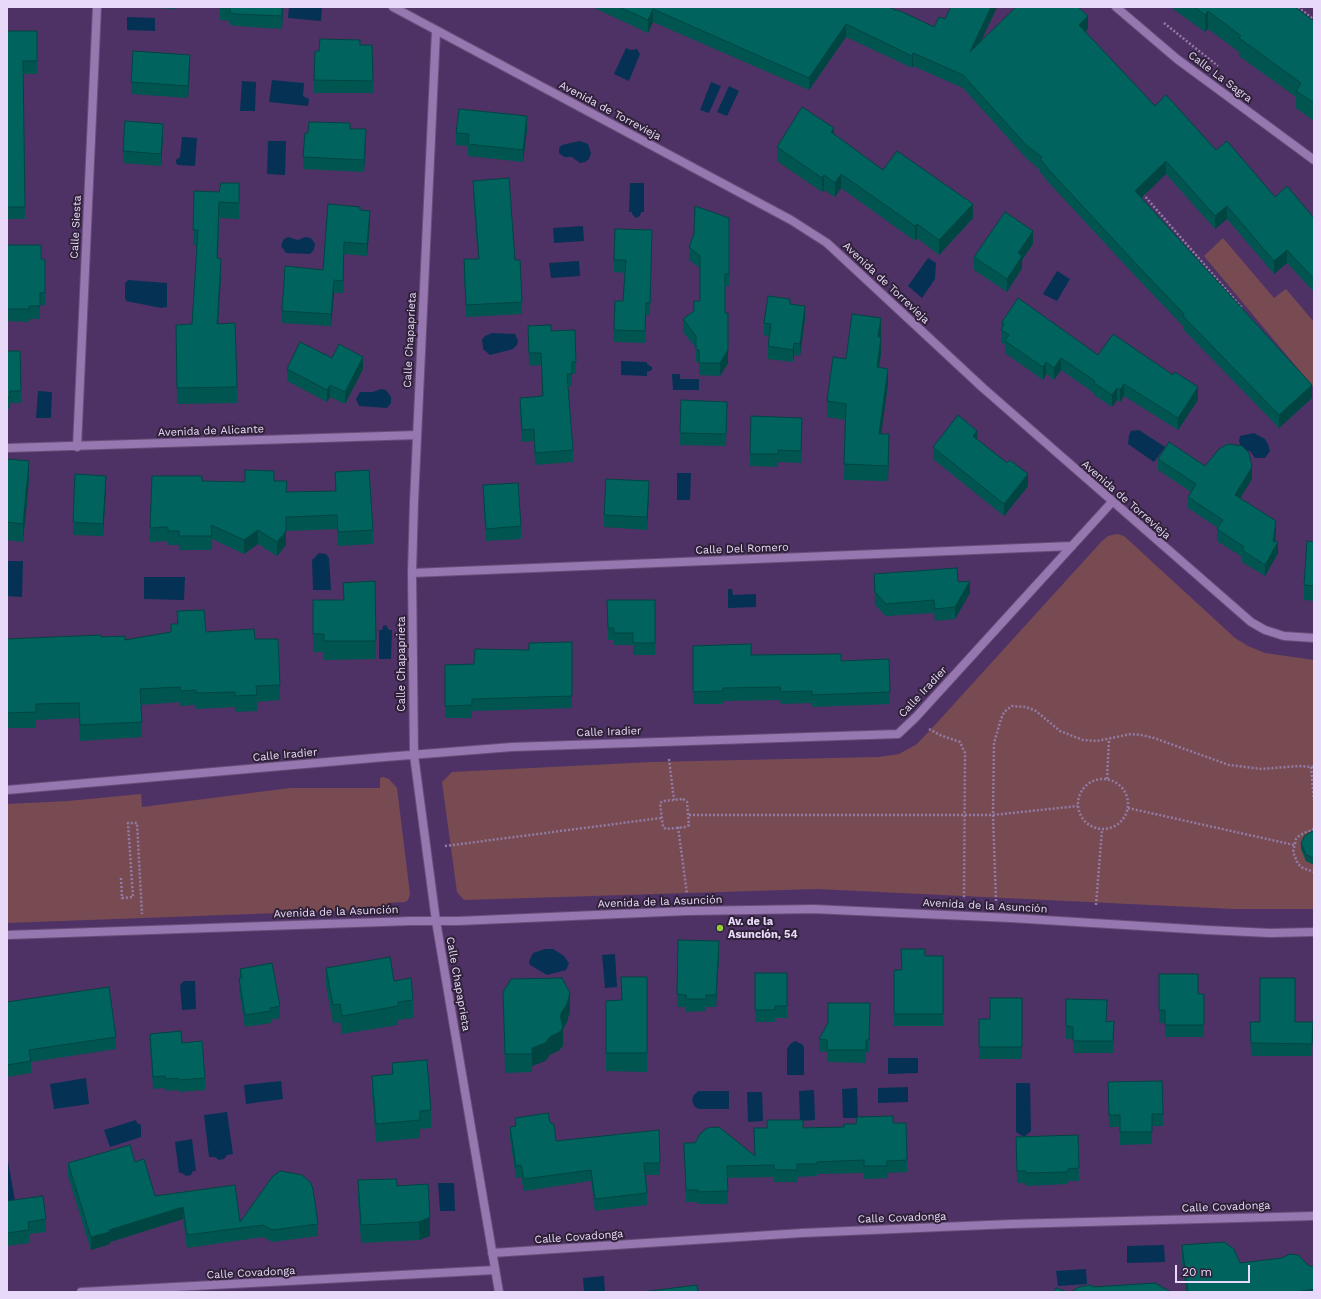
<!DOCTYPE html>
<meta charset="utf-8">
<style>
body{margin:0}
#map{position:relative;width:1321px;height:1299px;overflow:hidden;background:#4f3265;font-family:"Work Sans",sans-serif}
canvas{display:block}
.frame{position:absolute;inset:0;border:8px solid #e9d9f8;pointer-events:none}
.scale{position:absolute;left:1175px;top:1265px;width:75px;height:18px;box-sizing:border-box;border:2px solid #e9d9f8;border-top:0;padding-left:5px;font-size:12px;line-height:14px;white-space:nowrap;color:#e9d9f8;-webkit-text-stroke:3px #2e2138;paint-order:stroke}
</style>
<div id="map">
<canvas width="1321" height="1299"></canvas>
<div class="frame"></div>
<div class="scale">20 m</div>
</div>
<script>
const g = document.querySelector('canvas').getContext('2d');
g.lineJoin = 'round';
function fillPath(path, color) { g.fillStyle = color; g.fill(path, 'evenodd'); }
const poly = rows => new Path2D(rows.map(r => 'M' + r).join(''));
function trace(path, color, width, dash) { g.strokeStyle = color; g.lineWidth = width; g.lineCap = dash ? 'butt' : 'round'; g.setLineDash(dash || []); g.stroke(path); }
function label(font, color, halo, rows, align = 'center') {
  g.font = font + ' "Work Sans",sans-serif'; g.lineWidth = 4; g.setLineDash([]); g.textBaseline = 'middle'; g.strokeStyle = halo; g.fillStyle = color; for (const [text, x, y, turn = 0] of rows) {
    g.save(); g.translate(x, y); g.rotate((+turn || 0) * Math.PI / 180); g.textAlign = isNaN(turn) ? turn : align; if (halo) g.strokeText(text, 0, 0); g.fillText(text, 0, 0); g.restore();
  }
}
fillPath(poly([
 [1223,238,1274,298,1286,289,1314,322,1314,388,1204,256],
 [1117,534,1124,536,1235,638,1248,646,1265,653,1314,660,1314,909,1233,909,817,889,464,900,457,892,442,782,452,772,651,762,879,757,899,754,917,744,934,726,1102,541,1108,536],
 [383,777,389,779,397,788,410,894,408,900,405,902,388,903,388,909,7,923,7,804,68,801,141,794,142,807,290,788,380,788,380,778]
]), '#784b53');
fillPath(poly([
 [289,7,322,7,321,21,288,18],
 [127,17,155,18,155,31,127,30],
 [626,48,630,50,637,49,640,54,629,81,614,74],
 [272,80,304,83,303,96,309,99,308,106,269,102],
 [242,81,256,82,255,111,240,111],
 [711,82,721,86,709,113,700,110],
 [729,86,739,91,727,116,717,112],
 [182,137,197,138,195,166,178,165,176,163,176,160,180,157],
 [268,141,286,141,285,175,267,174],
 [580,141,588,144,591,153,589,159,585,162,580,163,572,157,564,157,559,153,559,148,562,145],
 [630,183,644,183,644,212,641,212,640,216,636,218,632,214,632,212,629,212],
 [583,226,584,241,554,243,553,228],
 [288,237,298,240,305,237,311,238,315,244,314,250,310,254,286,253,281,246,283,240],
 [928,258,936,263,935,279,922,298,908,286],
 [579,261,580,276,551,278,549,263],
 [1057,271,1070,279,1057,301,1043,294],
 [128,280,167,283,167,307,161,308,126,301,125,298,125,283],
 [492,333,515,334,518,341,517,345,513,349,490,355,483,349,482,340,485,336],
 [621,361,647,362,647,364,652,367,652,370,647,372,647,376,621,375],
 [672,374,680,374,680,379,699,379,699,390,673,390],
 [381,389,386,390,391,397,391,403,387,408,359,406,356,399,360,392,373,392],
 [38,391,52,392,51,418,36,418],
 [1139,430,1165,447,1154,462,1128,444,1129,435,1131,431],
 [1254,433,1265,439,1268,444,1270,451,1265,458,1255,458,1251,452,1241,447,1239,441,1240,436],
 [677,473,691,473,690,500,677,500],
 [319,553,326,554,329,558,331,590,313,590,312,560],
 [7,561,23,561,22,597,7,596],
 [144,577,185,577,184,600,144,599],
 [728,589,732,589,733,595,756,594,756,607,728,608],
 [386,625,389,630,392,630,391,659,379,659,379,630,382,630,383,626],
 [545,949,553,949,564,956,569,963,566,970,547,975,530,965,529,961,533,953],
 [615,954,617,987,605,988,602,955],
 [184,981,195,981,196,1009,182,1010,180,985],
 [795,1041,803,1045,804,1049,804,1075,787,1075,787,1049,790,1044],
 [888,1058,918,1058,918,1073,888,1074],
 [86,1078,89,1104,54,1109,50,1084],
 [281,1081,283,1099,246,1104,244,1085],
 [1016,1083,1030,1083,1031,1131,1024,1137,1016,1132],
 [908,1087,908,1102,878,1103,878,1088],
 [857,1088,858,1118,843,1118,842,1089],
 [814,1090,815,1120,800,1121,799,1091],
 [698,1091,729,1091,729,1109,700,1109,696,1108,693,1104,692,1099,694,1095],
 [747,1092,762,1092,763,1121,748,1122],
 [227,1112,233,1154,227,1155,224,1159,219,1160,215,1157,209,1157,204,1115],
 [136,1120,137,1123,141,1125,141,1137,110,1147,104,1130],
 [192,1139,196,1171,193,1171,191,1175,186,1176,182,1173,179,1173,175,1142],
 [7,1155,15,1201,7,1202],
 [438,1183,454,1183,455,1211,440,1211],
 [1164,1245,1165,1262,1127,1263,1127,1246],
 [1086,1269,1087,1284,1058,1286,1056,1271],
 [604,1276,605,1292,584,1292,583,1278]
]), '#053154');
const street = poly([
 [393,7,791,220,827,243,983,388,1251,622,1265,630,1284,636,1314,638],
 [1116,7,1177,59,1314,160],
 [436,31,414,502,412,573,414,755,436,921,499,1292],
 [77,447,97,7],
 [7,448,417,435],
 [412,573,1072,546],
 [7,790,385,757,512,747,898,734,916,717,1112,502],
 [7,935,411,921,458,921,687,911,813,909,1011,918,1207,930,1270,933,1314,932],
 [492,1253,802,1233,1011,1224,1314,1216],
 [81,1292,495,1270]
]);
trace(street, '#674e79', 10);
trace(poly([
 [1298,7,1314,20],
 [1164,23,1218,66],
 [1143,194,1242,308],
 [929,729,940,735,960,742,965,753,964,899],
 [669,759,674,800],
 [1311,767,1314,800],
 '1078 804a25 25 0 1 1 50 0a25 25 0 1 1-50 0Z',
 [1107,779,1109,740],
 [683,799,687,802,689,825,686,827,666,829,663,827,660,803,663,801,683,799],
 [1128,808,1294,845],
 [689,815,993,815,1078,806],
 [678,827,687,894],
 [1314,829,1300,835,1296,839,1293,852,1298,864,1303,868,1314,872],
 [445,846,661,818],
 [121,878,122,898,133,897,128,823,137,823,142,914],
 [996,901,993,815,994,743,1001,719,1004,712,1012,706,1026,707,1036,711,1060,731,1083,740,1097,741,1131,734,1141,735,1154,738,1229,765,1261,769,1299,766,1314,767],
 [1096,905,1102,830]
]), '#927ba5', 2.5, [2, 2]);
trace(street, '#9677b0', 8);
fillPath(poly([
 [140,7,176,7,175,9],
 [220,7,283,7,282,29,236,26,230,25,230,21,220,20],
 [592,7,889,7,934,27,945,19,951,7,997,7,981,41,1088,29,1085,32,1155,106,1216,150,1275,197,1314,218,1314,292,1287,263,1274,274,1227,219,1215,229,1166,174,1141,198,1312,398,1279,428,1183,329,1183,326,1139,280,1049,183,1040,172,1040,170,1026,158,963,88,913,66,912,68,846,37,809,90,653,22,648,33],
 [1173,7,1295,7,1314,21,1314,121,1296,108,1296,97,1239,56,1239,52,1208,29,1205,32,1173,9],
 [7,31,37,31,37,74,23,74,25,219,7,219],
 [360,45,373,81,373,93,314,93,314,80],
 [190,67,188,98,131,94,131,82],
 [350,129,366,142,364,172,303,169,303,157,308,133],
 [527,129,523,162,468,156,468,146,456,145,456,133],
 [834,134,883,170,973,218,939,255,917,238,915,241,841,188,835,197,824,190,822,192,777,161,777,147],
 [163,136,161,166,123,163,123,151],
 [473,181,515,260,522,302,522,314,466,317,464,271,464,259,478,259,473,194],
 [194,191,239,199,239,219,219,218,218,258,221,275,218,324,237,387,237,403,177,404,176,341,192,324,197,246,193,245],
 [360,210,370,223,367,256,344,254,343,293,334,293,331,326,282,323,282,311,323,270],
 [729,218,729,286,725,286,725,313,728,363,720,376,699,375,699,362,696,362,696,348,683,332,683,319,694,311,700,301,700,268,689,260,689,247],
 [652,242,650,315,646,315,645,343,614,342,614,330,623,301,625,273,614,272,614,260],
 [1033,244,1022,260,1022,268,1007,292,974,270,974,257],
 [41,259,45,260,45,305,40,305,40,319,29,319,29,322,7,321,7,276],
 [790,304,805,318,800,356,794,355,793,362,768,359,768,346,769,336,764,335,764,323],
 [1002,322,1098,355,1198,400,1178,430,1124,396,1120,402,1117,400,1112,407,1094,395,1094,393,1061,370,1054,380,1046,374,1043,380,1005,353,1005,345,1001,342],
 [528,326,551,331,576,362,576,374,572,374,572,386,568,386,573,450,573,462,535,465,534,441,522,442,520,410,520,398,542,396,541,365,529,366],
 [881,333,881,353,879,367,888,384,881,434,889,450,888,481,844,480,845,420,827,417,827,401,846,359],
 [7,351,20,351,21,403,10,403,10,409,7,409],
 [332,358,363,369,345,404,330,397,327,402,287,381,287,369],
 [681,400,727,414,726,446,680,445],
 [802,431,801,463,778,462,778,467,750,466,750,454],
 [977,439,1007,463,1028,486,1004,516,933,459,933,447],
 [7,459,29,480,23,542,7,540],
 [1158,459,1205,466,1252,479,1240,498,1276,532,1275,542,1278,553,1265,576,1242,562,1242,557,1217,541,1217,529,1218,528,1188,508,1188,497,1191,492,1158,470],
 [335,472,373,530,373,544,338,546,337,529,286,531,286,545,277,556,258,544,244,554,212,539,212,550,179,550,179,545,168,545,168,541,150,542,150,528,202,481,245,482,274,481,287,492,335,491],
 [483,485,521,526,521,539,486,541,483,498],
 [106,488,103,536,73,535,73,522],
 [649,493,647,530,604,527,604,515],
 [1314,542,1314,601,1304,600,1304,585],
 [874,574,958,582,970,593,955,619,935,621,934,613,886,616,875,605],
 [343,583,376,641,376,659,324,660,324,652,313,652,313,600,343,600],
 [607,600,655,600,655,655,633,655,633,645,614,645,614,640,608,640],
 [177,611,206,632,255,639,280,685,280,700,257,702,257,711,235,712,235,707,196,709,196,705,180,706,180,702,141,705,142,737,80,741,79,718,36,720,36,728,7,728,7,639,101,637,125,640,171,632,171,624,177,624],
 [572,642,572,708,472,711,472,718,445,718,445,665,474,664,529,650],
 [693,646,751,655,841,661,890,692,890,704,812,707,812,703,781,704,780,700,723,701,723,704,693,704],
 [1314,831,1314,865,1306,861,1301,849,1301,843],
 [901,949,925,956,943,956,943,1026,894,1026,894,970,901,970],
 [719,953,716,1007,706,1007,706,1011,686,1012,686,1007,677,1007,677,994],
 [326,968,394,981,413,1000,413,1018,398,1020,398,1025,342,1034,340,1022,333,1023,326,986],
 [240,969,280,1006,280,1018,271,1020,271,1023,245,1027,239,991,239,978,240,978],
 [755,973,787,973,787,1018,775,1018,775,1022,755,1022],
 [1159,974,1198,994,1204,994,1204,1037,1165,1037,1165,1023,1159,1023],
 [621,977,647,977,647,1072,606,1071,606,1001,622,1000],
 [503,992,570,1011,567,1022,563,1029,563,1046,558,1051,551,1054,545,1061,532,1066,532,1072,505,1073],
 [1022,998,1022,1059,979,1059,979,1019,990,1019],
 [7,1002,116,1037,116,1049,31,1062,31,1073,7,1077],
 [870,1016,869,1052,866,1052,866,1063,827,1062,827,1052,819,1051,819,1039],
 [1114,1021,1113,1053,1073,1053,1073,1039,1066,1039,1066,1026,1106,1022],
 [1250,1022,1313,1022,1312,1056,1251,1056],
 [150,1034,182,1043,205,1078,205,1090,179,1092,178,1090,165,1091,165,1088,153,1089,150,1046],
 [392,1063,431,1110,431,1128,420,1129,420,1138,376,1142,372,1094,372,1076,392,1074],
 [1162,1081,1163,1126,1152,1126,1152,1144,1120,1145,1120,1127,1109,1127,1108,1082],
 [515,1118,550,1122,556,1141,660,1163,660,1175,646,1175,647,1193,647,1205,595,1211,591,1181,524,1191,521,1177,516,1178,510,1139,510,1127,515,1127],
 [893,1123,907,1160,907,1172,887,1173,887,1178,864,1179,864,1173,817,1174,817,1176,797,1177,797,1182,774,1182,774,1177,727,1178,728,1204,698,1204,698,1202,686,1202,684,1143,755,1156,754,1128,844,1127],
 [1078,1135,1079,1181,1068,1181,1068,1184,1026,1186,1026,1183,1017,1183,1016,1137],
 [135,1162,155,1196,240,1222,318,1224,318,1236,272,1242,263,1237,187,1248,183,1219,110,1242,110,1244,91,1250,68,1176,68,1163],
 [358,1180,397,1186,430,1236,419,1240,361,1243,358,1199],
 [7,1201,46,1219,46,1232,29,1234,29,1243,7,1246],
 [1182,1245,1240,1263,1309,1266,1314,1266,1314,1292,1186,1292,1182,1262]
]), '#005551');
fillPath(poly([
 [282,7,283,7,282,29],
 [991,7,997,7,970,65,970,52],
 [653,9,653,22,648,33,648,20],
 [1208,11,1208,29,1205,32,1205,15],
 [1088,16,1088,29,1079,38,1079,25],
 [846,24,846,37,809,90,809,78],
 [913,53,913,66,912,68,912,56],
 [190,55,190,67,188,98,188,86],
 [527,116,527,129,523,162,523,150],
 [163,124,163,136,161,166,161,154],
 [834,128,834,142,831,132],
 [366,129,366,142,364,172,364,160],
 [1166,161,1166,174,1135,204,1135,191],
 [841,174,841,188,835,197,835,183],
 [824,175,824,190,822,192,822,178],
 [219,202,219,218,217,274,217,258],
 [973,204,973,218,939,255,939,240],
 [1227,206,1227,219,1215,229,1215,216],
 [370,211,370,223,367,256,367,244],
 [917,224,917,238,915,241,915,226],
 [1033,231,1033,244,1022,260,1022,268,1007,292,1007,279,1018,253],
 [344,242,344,254,343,293,343,281],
 [1287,250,1287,263,1274,274,1274,261],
 [221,259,221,275,217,340,217,324],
 [334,280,334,293,331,326,331,314],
 [805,306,805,318,800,356,800,344],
 [728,313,728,363,720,376,720,363],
 [881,318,881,333,878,352,878,337],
 [881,337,881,353,877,383,877,367],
 [794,343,794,355,793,362,793,350],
 [363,357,363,369,345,404,345,392],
 [1061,358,1061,370,1054,380,1054,368],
 [1046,362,1046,374,1043,380,1043,367],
 [888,369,888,384,879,450,879,434],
 [1124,384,1124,396,1120,402,1120,390],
 [330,385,330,397,327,402,327,390],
 [1312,385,1312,398,1279,428,1279,415],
 [1198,387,1198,400,1178,430,1178,418],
 [1117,388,1117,400,1112,407,1112,395],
 [802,418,802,431,801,463,801,451],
 [977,431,977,443,973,436],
 [889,434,889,450,888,481,888,466],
 [29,461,29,480,23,542,23,524],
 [1252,467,1252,479,1235,507,1235,495],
 [1028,474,1028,486,1004,516,1004,504],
 [106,476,106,488,103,536,103,524],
 [649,481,649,493,647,530,647,517],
 [1276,521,1276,532,1274,550,1278,542,1278,553,1265,576,1265,565,1273,541],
 [258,530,258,544,244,554,244,540],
 [286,531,286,545,277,556,277,542],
 [970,581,970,593,955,619,955,607],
 [719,941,719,953,716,1007,716,995],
 [570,993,570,1011,567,1022,563,1029,563,1046,558,1051,551,1054,545,1061,532,1066,532,1048,551,1036],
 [183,1207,183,1219,110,1242,110,1244,91,1250,91,1237,109,1230],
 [430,1217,430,1236,419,1240,419,1222]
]), '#004542');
const building = poly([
 [220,7,282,7,282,16,236,14,230,13,230,8,220,8,220,7],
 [619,7,889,7,897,11,898,10,934,27,939,17,945,19,951,7,991,7,970,52,1016,7,1078,7,1088,16,1079,25,1155,106,1166,95,1216,150,1227,141,1275,197,1287,186,1314,218,1314,279,1287,250,1274,261,1227,206,1215,216,1166,161,1135,191,1312,385,1279,415,1183,316,1184,314,1139,267,1049,170,1040,159,1042,157,1026,145,963,75,913,53,912,56,846,24,809,78,653,9,648,20,619,7],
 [1195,7,1295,7,1314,21,1314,103,1296,91,1301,83,1239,38,1241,36,1208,11,1205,15,1195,7],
 [7,31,37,31,37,61,23,61,25,207,7,207,7,31],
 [320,39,360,40,360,45,372,45,373,81,314,80,315,51,319,51,320,39],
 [133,51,190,55,188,86,131,82,133,51],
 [802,107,834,128,831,132,883,170,897,151,973,204,939,240,917,224,915,226,841,174,835,183,824,175,822,178,777,147,802,107],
 [459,109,527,116,523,150,468,144,469,134,456,133,459,109],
 [125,121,163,124,161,154,123,151,125,121],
 [309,122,350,123,350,129,366,129,364,160,303,157,305,133,308,133,309,122],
 [509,178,515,260,520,260,522,302,466,305,464,259,479,259,473,181,509,178],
 [221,183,239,183,239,203,219,202,217,258,221,259,217,324,235,323,237,387,177,388,176,325,192,324,198,230,193,230,194,191,219,192,221,183],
 [328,204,360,207,360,210,370,211,367,244,344,242,343,281,334,280,331,314,282,311,285,266,323,270,328,204],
 [695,206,729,218,729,274,725,274,725,313,728,313,728,350,720,363,699,363,699,350,696,350,696,336,683,319,694,311,694,301,700,301,700,256,689,247,694,234,695,206],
 [1005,212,1033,231,1018,253,1022,256,1007,279,974,257,1005,212],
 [615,229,652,230,650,303,646,303,645,331,614,330,615,301,623,301,626,260,614,260,615,229],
 [7,245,41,245,41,259,45,260,45,293,40,293,40,306,29,306,29,309,7,309,7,245],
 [768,296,790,299,790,304,805,306,800,344,794,343,793,350,768,346,771,324,764,323,768,296],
 [1018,298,1098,355,1113,334,1173,375,1175,372,1198,387,1178,418,1124,384,1120,390,1117,388,1112,395,1094,383,1095,381,1061,358,1054,368,1046,362,1043,367,1005,341,1009,335,1001,330,1004,324,1002,322,1018,298],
 [852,314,881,318,878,337,881,337,877,367,888,369,879,434,889,434,888,466,844,464,846,404,827,401,833,357,846,359,852,314],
 [551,325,551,331,575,330,576,362,572,362,572,374,567,374,573,450,535,453,534,429,522,430,520,398,543,396,541,353,529,353,528,326,551,325],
 [300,342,332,358,339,344,363,357,345,392,330,385,327,390,287,369,300,342],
 [7,351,20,351,21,391,10,391,10,397,7,397,7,351],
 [681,400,727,402,726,434,680,433,681,400],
 [958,415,977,431,973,436,1007,463,1010,460,1028,474,1004,504,933,447,958,415],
 [751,416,802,418,801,451,778,450,778,454,750,454,751,416],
 [1169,442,1205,466,1219,449,1228,444,1242,446,1249,453,1252,467,1235,495,1276,521,1273,541,1278,542,1265,565,1242,550,1244,547,1217,529,1223,520,1188,497,1196,484,1158,459,1169,442],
 [7,459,29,461,23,524,7,522,7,459],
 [245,470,274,471,274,481,287,481,286,492,336,491,335,472,369,470,373,530,338,532,337,515,286,517,286,531,277,542,258,530,244,540,211,525,212,536,179,536,179,531,168,531,168,527,150,528,152,476,202,476,202,481,245,482,245,470],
 [75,474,106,476,103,524,73,522,75,474],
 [606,479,649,481,647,517,604,515,606,479],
 [518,483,521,526,486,529,483,485,518,483],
 [1307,541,1314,542,1314,586,1304,585,1307,541],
 [957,568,958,582,970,581,955,607,935,609,934,600,886,604,875,592,874,574,957,568],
 [375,581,376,641,324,641,324,634,313,634,313,600,344,600,343,583,375,581],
 [607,600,655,600,655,643,633,643,633,633,614,633,614,628,608,628,607,600],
 [204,610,206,632,254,629,255,639,278,639,280,685,256,686,257,695,235,696,235,692,196,693,196,690,180,691,180,687,140,689,142,722,80,725,79,703,36,704,36,712,7,713,7,639,101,635,101,637,125,636,125,640,171,632,171,624,178,624,177,611,204,610],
 [572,642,572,696,472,699,472,705,445,706,445,665,474,664,475,649,529,650,529,643,572,642],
 [751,644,751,655,841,654,841,661,889,659,890,692,812,695,812,691,781,692,780,687,723,688,723,691,693,692,693,646,751,644],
 [1313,831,1314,831,1314,858,1306,855,1301,843,1305,835,1313,831],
 [678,940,719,941,716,995,706,995,706,999,686,999,686,995,677,994,678,940],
 [901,949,925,949,925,956,943,956,943,1014,894,1014,894,970,902,970,901,949],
 [390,957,394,981,411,978,413,1000,398,1002,398,1006,342,1016,340,1004,333,1005,326,968,390,957],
 [272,963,280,1006,270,1008,271,1011,245,1015,239,978,242,978,240,969,272,963],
 [755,973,787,973,787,1006,775,1006,775,1010,755,1010,755,973],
 [1159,974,1198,974,1198,994,1204,994,1204,1025,1165,1025,1165,1010,1159,1010,1159,974],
 [621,977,647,977,647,1053,606,1053,606,1001,622,1000,621,977],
 [562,978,570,993,567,1004,560,1015,563,1028,558,1033,551,1036,545,1043,532,1048,532,1054,505,1054,503,992,511,979,562,978],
 [1260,978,1295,978,1295,1022,1313,1022,1312,1044,1251,1043,1250,1022,1260,1022,1260,978],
 [109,987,116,1037,29,1050,31,1061,7,1065,7,1002,109,987],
 [990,998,1022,998,1022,1047,979,1047,979,1019,990,1019,990,998],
 [1066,999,1107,1000,1106,1022,1114,1021,1113,1041,1073,1041,1073,1027,1066,1026,1066,999],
 [828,1003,870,1003,869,1040,866,1040,866,1050,827,1050,827,1040,819,1039,828,1023,828,1003],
 [181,1031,182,1043,202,1041,205,1078,179,1080,178,1078,165,1079,165,1076,153,1077,150,1034,181,1031],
 [427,1060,431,1110,420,1111,420,1120,376,1124,372,1076,393,1074,392,1063,427,1060],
 [1162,1081,1163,1114,1152,1114,1152,1132,1120,1132,1120,1115,1109,1115,1108,1082,1162,1081],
 [548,1113,550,1122,554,1125,556,1141,659,1130,660,1163,644,1163,647,1193,595,1199,591,1170,524,1179,521,1165,516,1166,510,1127,516,1126,515,1118,548,1113],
 [893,1116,893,1123,906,1123,907,1160,887,1161,887,1166,864,1166,864,1160,817,1162,817,1164,797,1164,797,1170,774,1170,774,1165,727,1166,728,1191,698,1192,698,1190,686,1190,684,1143,695,1143,700,1134,707,1128,719,1127,755,1156,754,1128,767,1128,767,1120,803,1120,803,1128,844,1127,844,1124,856,1124,857,1117,893,1116],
 [1078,1135,1079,1168,1068,1169,1068,1172,1026,1173,1026,1171,1017,1171,1016,1137,1078,1135],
 [130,1145,135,1162,144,1159,155,1196,235,1185,240,1222,273,1176,280,1171,302,1175,311,1183,313,1189,318,1224,272,1230,263,1225,187,1235,183,1207,109,1230,110,1232,91,1237,68,1163,130,1145],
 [396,1179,397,1186,428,1184,430,1217,419,1222,361,1225,358,1180,396,1179],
 [43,1196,46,1219,28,1222,29,1230,7,1233,7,1201,43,1196],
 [1224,1242,1234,1249,1240,1263,1282,1258,1290,1254,1298,1255,1309,1266,1314,1266,1314,1289,1302,1291,1302,1292,1188,1292,1182,1245,1224,1242],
 [1155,1283,1171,1292,1071,1292,1079,1287,1092,1285,1093,1287,1155,1283],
 [697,1285,698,1292,642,1292,697,1285],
 [1056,1288,1068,1292,1053,1292,1056,1288]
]);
fillPath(building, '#00635e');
trace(building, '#004542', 1);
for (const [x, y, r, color] of [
 [720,928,4,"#94cc3c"]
]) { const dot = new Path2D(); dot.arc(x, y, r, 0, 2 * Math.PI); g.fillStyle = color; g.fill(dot); trace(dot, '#2e2138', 1.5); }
label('11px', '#e9d9f8', '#2e2138', [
 ["Calle La Sagra",1220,77,37],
 ["Avenida de Torrevieja",610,111,28],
 ["Calle Siesta",76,227,-87],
 ["Avenida de Torrevieja",886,283,43],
 ["Calle Chapaprieta",410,340,-87],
 ["Avenida de Alicante",211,431,-2],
 ["Avenida de Torrevieja",1126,500,41],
 ["Calle Del Romero",742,549,-2],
 ["Calle Chapaprieta",402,664,-90],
 ["Calle Iradier",923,692,-47],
 ["Calle Iradier",609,732,-2],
 ["Calle Iradier",285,755,-5],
 ["Avenida de la Asunción",660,902,-2],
 ["Avenida de la Asunción",985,906,3],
 ["Avenida de la Asunción",336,912,-2],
 ["Calle Chapaprieta",458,984,80],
 ["Calle Covadonga",1226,1207,-2],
 ["Calle Covadonga",902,1218,-2],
 ["Calle Covadonga",579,1237,-4],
 ["Calle Covadonga",251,1273,-3]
]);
label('bold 11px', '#e9d9f8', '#2e2138', [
 ["Av. de la",728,922],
 ["Asunción, 54",728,935]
], 'left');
</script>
